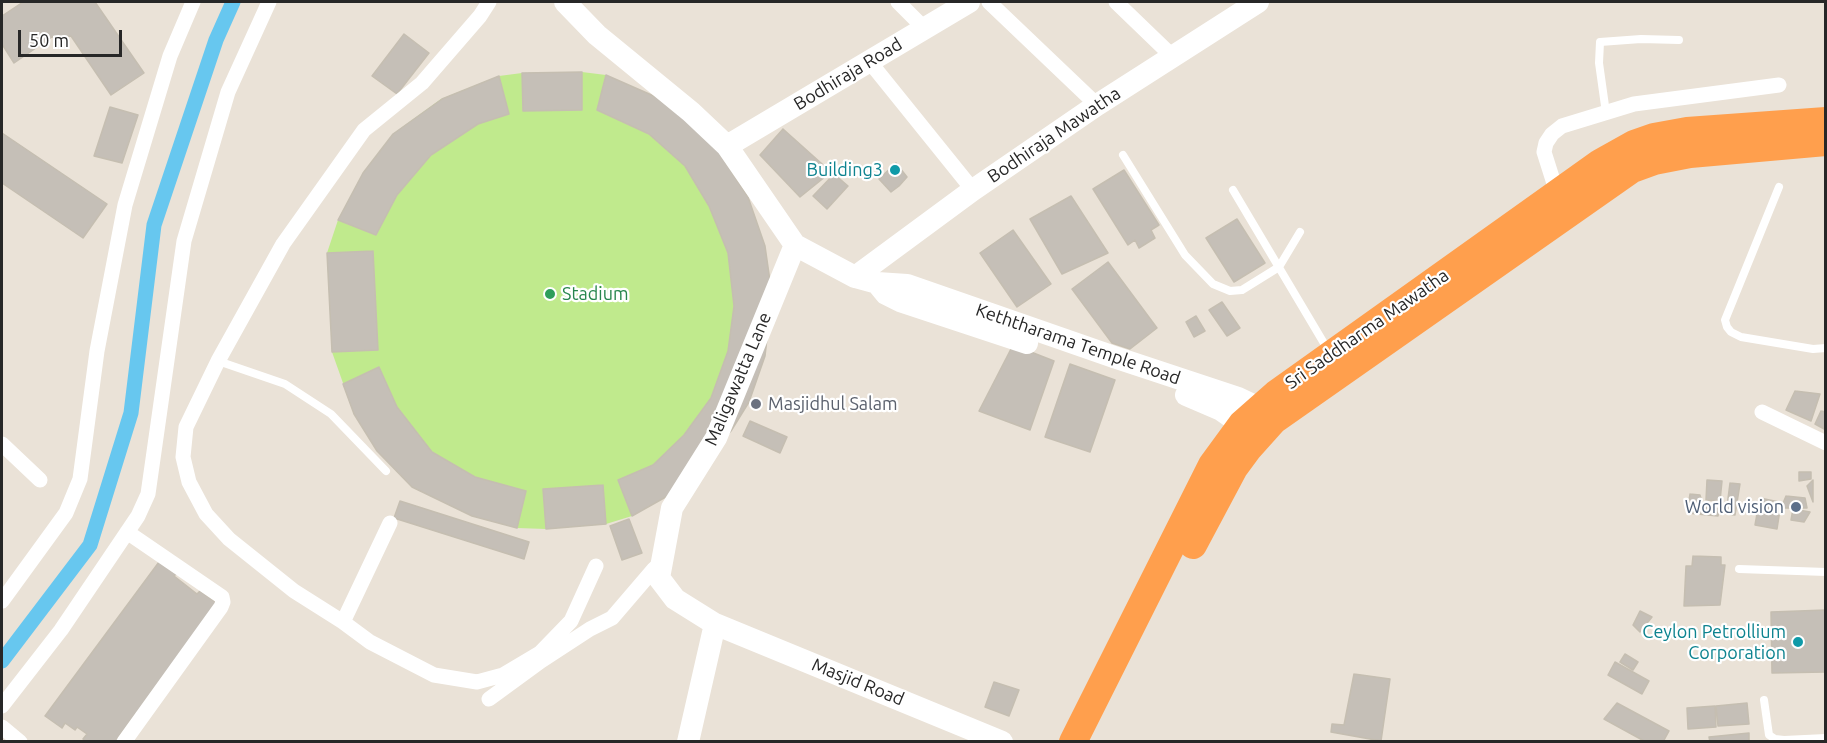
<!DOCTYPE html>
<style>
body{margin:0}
#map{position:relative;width:1827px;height:743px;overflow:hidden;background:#eae2d7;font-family:Ubuntu,sans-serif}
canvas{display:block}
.frame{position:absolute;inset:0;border:3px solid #272727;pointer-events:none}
.scale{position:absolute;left:18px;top:30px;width:104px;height:27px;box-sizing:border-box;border:3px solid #272727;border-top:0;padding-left:8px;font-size:18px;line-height:21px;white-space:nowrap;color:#272727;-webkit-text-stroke:4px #fff;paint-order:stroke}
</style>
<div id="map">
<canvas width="1827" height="743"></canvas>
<div class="frame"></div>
<div class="scale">50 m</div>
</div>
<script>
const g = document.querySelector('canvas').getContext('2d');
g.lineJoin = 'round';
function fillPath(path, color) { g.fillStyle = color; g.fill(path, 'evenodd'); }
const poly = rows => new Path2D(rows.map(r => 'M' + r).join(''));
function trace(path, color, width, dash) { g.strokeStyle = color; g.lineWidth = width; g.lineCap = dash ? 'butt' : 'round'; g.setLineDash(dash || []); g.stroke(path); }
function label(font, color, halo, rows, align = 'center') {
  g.font = font + ' Ubuntu,sans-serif'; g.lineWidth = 4.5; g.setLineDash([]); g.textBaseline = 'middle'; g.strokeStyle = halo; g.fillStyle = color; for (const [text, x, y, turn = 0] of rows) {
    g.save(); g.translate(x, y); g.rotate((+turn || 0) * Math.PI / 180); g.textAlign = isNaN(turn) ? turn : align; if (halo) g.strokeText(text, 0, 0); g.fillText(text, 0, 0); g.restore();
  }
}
fillPath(poly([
 [582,72,606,75,748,197,765,246,772,295,765,356,749,402,731,431,671,494,632,516,606,524,546,529,517,528,472,516,354,414,332,352,327,253,338,220,363,173,393,134,441,99,499,76,522,73]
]), '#c0ea8d');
trace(poly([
 [2,661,90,545,131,413,154,225,216,40,233,2]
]), '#67c7ef', 15);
const building = poly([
 [23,2,95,2,144,73,111,95,71,36,52,37,14,63,2,44,2,16,23,2],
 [404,34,429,53,397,94,372,76,404,34],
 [582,72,582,110,523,111,522,73,582,72],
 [606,75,656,97,711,140,748,197,765,246,772,295,765,356,749,402,731,431,671,494,632,516,618,480,653,465,684,435,711,398,728,351,734,306,728,253,709,206,685,166,649,134,597,110,606,75],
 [499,76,509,114,478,124,431,155,397,195,376,235,338,220,363,173,393,134,442,99,499,76],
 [110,107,138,115,122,163,94,156,110,107],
 [783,129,831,172,800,197,760,155,783,129],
 [2,133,107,204,83,238,2,183,2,133],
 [896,163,907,177,899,186,891,192,879,179,896,163],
 [1124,170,1159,225,1151,230,1155,238,1139,248,1135,240,1128,245,1093,189,1124,170],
 [834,174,848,186,827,209,813,196,834,174],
 [1071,196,1108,253,1062,274,1030,219,1071,196],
 [1237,219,1265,263,1234,282,1206,238,1237,219],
 [1013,230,1051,284,1017,307,980,253,1013,230],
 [373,251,378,350,332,352,327,253,373,251],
 [1108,262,1157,328,1130,349,1112,343,1072,289,1108,262],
 [1222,302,1240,328,1227,336,1209,310,1222,302],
 [1196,316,1205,331,1194,337,1186,322,1196,316],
 [1013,345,1054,361,1030,430,979,411,1013,345],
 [1070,364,1115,380,1090,452,1045,437,1070,364],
 [379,367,397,407,432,452,475,477,526,491,517,528,472,516,412,487,377,451,354,414,343,384,379,367],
 [1795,391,1820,394,1811,421,1786,410,1795,391],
 [1821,411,1826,412,1826,430,1815,424,1821,411],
 [750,421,787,437,780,453,743,436,750,421],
 [1799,472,1811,472,1811,479,1799,481,1799,472],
 [1707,480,1722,481,1720,501,1706,500,1707,480],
 [1813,480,1813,502,1807,486,1813,480],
 [1730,483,1740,484,1735,515,1726,514,1730,483],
 [603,485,606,524,546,529,543,489,603,485],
 [1690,494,1700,495,1703,506,1719,509,1718,516,1687,513,1690,494],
 [1786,496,1805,498,1807,508,1781,508,1786,496],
 [1760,498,1779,502,1780,510,1777,529,1755,525,1760,498],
 [400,501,529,542,524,559,394,518,400,501],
 [1793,509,1810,512,1804,522,1791,520,1793,509],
 [629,519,642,553,622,560,610,526,629,519],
 [1693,556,1721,557,1721,565,1725,565,1720,605,1684,606,1686,566,1692,566,1693,556],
 [159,562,176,574,174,576,197,594,200,591,217,603,115,742,86,742,83,739,87,734,77,727,75,730,65,723,62,728,45,716,159,562],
 [1826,610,1826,672,1772,673,1771,612,1826,610],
 [1640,611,1652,617,1640,632,1633,625,1640,611],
 [1625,654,1638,662,1633,670,1620,662,1625,654],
 [1615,662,1649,681,1642,694,1608,675,1615,662],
 [1354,674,1390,679,1381,741,1331,732,1332,724,1344,725,1354,674],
 [994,682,1019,690,1009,716,985,707,994,682],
 [1617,703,1669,731,1663,742,1646,742,1604,719,1617,703],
 [1747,703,1749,724,1718,726,1716,706,1747,703],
 [1715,706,1716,727,1688,729,1687,708,1715,706],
 [1749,733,1749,742,1710,742,1709,737,1749,733]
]);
fillPath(building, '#c5bfb7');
trace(building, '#c5beb1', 1.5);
trace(poly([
 [1606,113,1599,63,1600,42,1641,39,1679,40],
 [1123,155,1185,255,1213,284,1230,291,1242,290,1279,267,1300,232],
 [1779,187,1725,320,1727,327,1731,332,1741,337,1813,349,1826,348],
 [1233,190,1328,350],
 [218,361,285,384,331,414,386,471],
 [1739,569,1826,572],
 [1764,700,1769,735,1775,739,1784,740,1826,738]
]), '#fff', 8);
trace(poly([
 [489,2,480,16,422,83,364,130,283,244,218,361,186,427,183,457,189,482,206,514,229,539,294,591,343,622,370,642,434,675,477,682,503,675,540,653,571,621,596,566],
 [898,2,924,28],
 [989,2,1097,105],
 [1116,2,1172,56],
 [869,61,973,190],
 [1557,193,1544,152,1546,143,1552,134,1562,126,1634,104,1779,85],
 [1762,412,1826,443],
 [2,444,40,480],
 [2,601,66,513,80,479,97,351,125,205,170,56,193,2],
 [343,622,390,523],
 [489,699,541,661,590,629,612,618,654,569,661,563],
 [2,706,61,630,138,516,148,494,184,241,228,92,269,2],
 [2,727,20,742],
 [124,742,221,607,223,602,222,597,127,532]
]), '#fff', 15);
trace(poly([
 [565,2,597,35,691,112,727,146,795,245,855,277,877,283,907,285,1114,357,1238,398,1259,408,1272,418],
 [727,146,969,2],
 [795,245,716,438,672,508,659,578,675,599,715,624,1002,742],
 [855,277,973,190,1097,105,1258,2],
 [877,283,886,294,900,301,1027,343],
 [1186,395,1221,410,1254,433],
 [688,742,715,624]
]), '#fff', 22);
trace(poly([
 [1193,545,1234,468,1248,449,1274,420,1632,169,1654,161,1690,154,1826,142],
 [1073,742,1212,465,1242,424,1276,394,1600,163,1634,144,1654,137,1687,131,1826,121]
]), '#ff9f4d', 28);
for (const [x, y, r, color] of [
 [895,170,6,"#0f9aa8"],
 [550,294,6,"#2e9e5b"],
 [756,404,6,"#6b7280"],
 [1796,507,6,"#5c6f8a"],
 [1798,642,6,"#0f9aa8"]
]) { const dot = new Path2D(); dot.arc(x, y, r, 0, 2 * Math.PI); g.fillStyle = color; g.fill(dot); trace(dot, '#fff', 2); }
label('18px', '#272727', '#fff', [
 ["Bodhiraja Road",848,74,-31],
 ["Bodhiraja Mawatha",1054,135,-34],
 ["Sri Saddharma Mawatha",1367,329,-35],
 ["Keththarama Temple Road",1078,344,19],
 ["Maligawatta Lane",738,379,-67],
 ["Masjid Road",858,682,22]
]);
label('18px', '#0d838f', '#fff', [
 ["Building3",883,170],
 ["Ceylon Petrollium",1786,632],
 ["Corporation",1786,653]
], 'right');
label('18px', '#27864d', '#fff', [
 ["Stadium",562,294]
], 'left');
label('18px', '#5b616d', '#fff', [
 ["Masjidhul Salam",768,404]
], 'left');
label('18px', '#4e5e75', '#fff', [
 ["World vision",1784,507]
], 'right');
</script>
